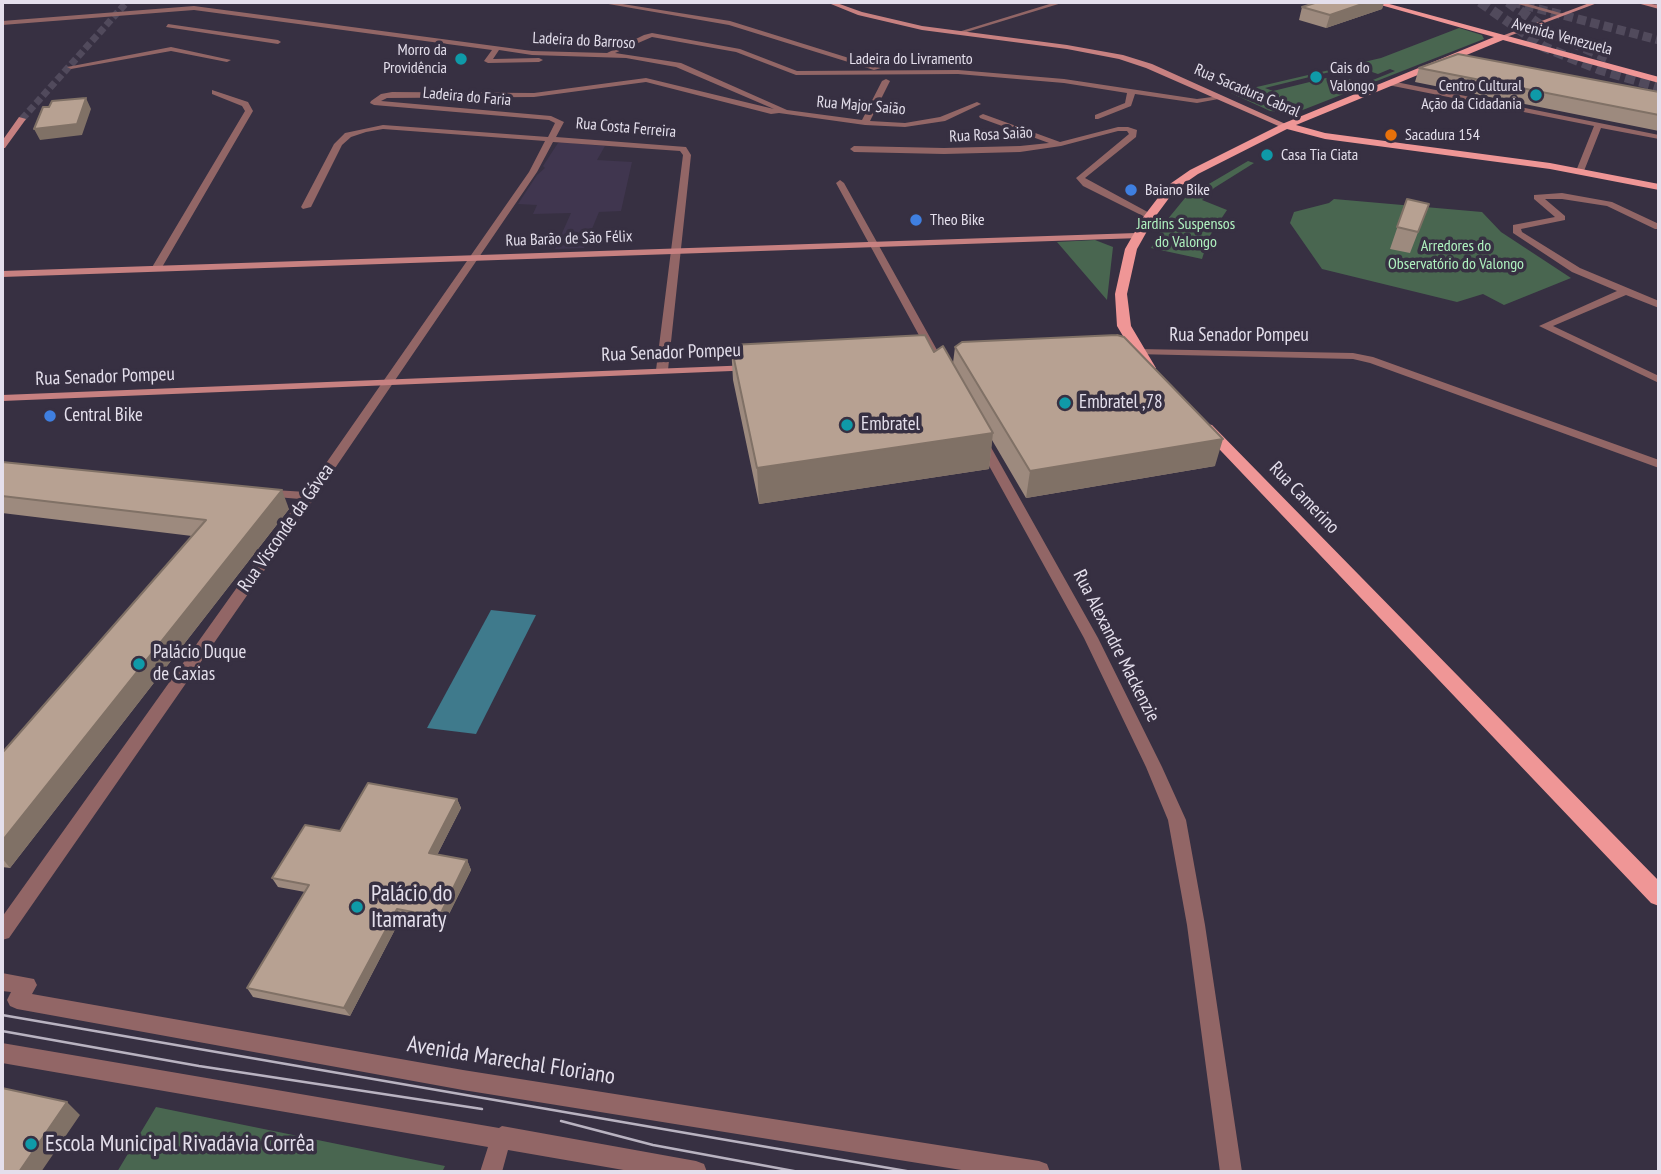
<!DOCTYPE html>
<meta charset="utf-8">
<style>
body{margin:0}
#map{position:relative;width:1661px;height:1174px;overflow:hidden;background:#373042;font-family:"PT Sans Narrow",sans-serif}
canvas{display:block}
.frame{position:absolute;inset:0;border:4px solid #e4dfec;pointer-events:none}
</style>
<div id="map">
<canvas width="1661" height="1174"></canvas>
<div class="frame"></div>
</div>
<script>
const g = document.querySelector('canvas').getContext('2d');
g.lineJoin = 'round';
function fillPath(path, color) { g.fillStyle = color; g.fill(path, 'evenodd'); }
const poly = rows => new Path2D(rows.map(r => 'M' + r).join(''));
function trace(path, color, width, dash) { g.strokeStyle = color; g.lineWidth = width; g.lineCap = dash ? 'butt' : 'round'; g.setLineDash(dash || []); g.stroke(path); }
function label(font, color, halo, rows, align = 'center') {
  g.font = font + ' "PT Sans Narrow",sans-serif'; g.lineWidth = 7; g.setLineDash([]); g.textBaseline = 'middle'; g.strokeStyle = halo; g.fillStyle = color; for (const [text, x, y, turn = 0] of rows) {
    g.save(); g.translate(x, y); g.rotate((+turn || 0) * Math.PI / 180); g.textAlign = isNaN(turn) ? turn : align; if (halo) g.strokeText(text, 0, 0); g.fillText(text, 0, 0); g.restore();
  }
}
fillPath(poly([
 [562,142,605,146,597,160,632,162,621,211,599,212,584,248,555,249,571,213,533,214,537,205,518,204,537,175,545,168,543,166,558,143]
]), '#40364f');
fillPath(poly([
 [1459,28,1482,35,1484,39,1295,113,1270,111,1231,93,1381,58],
 [1354,66,1378,74,1390,69,1395,71,1363,84,1349,79,1340,83,1326,78,1273,91,1265,88],
 [1248,161,1254,163,1214,188,1202,200,1227,210,1209,237,1202,259,1151,248,1167,220,1185,198],
 [1334,199,1482,212,1501,232,1571,278,1504,305,1483,294,1457,302,1322,269,1290,223,1294,212,1329,203],
 [1095,240,1113,247,1107,300,1057,242],
 [156,1107,445,1166,442,1172,117,1172]
]), '#496650');
fillPath(poly([
 [491,610,536,615,476,734,427,728]
]), '#3f7a8c');
trace(poly([
 [22,119,127,2]
]), '#514a5c', 7, [7, 3.5]);
trace(poly([
 [1512,2,1659,40]
]), '#514a5c', 9, [9, 4.5]);
trace(poly([
 [1480,2,1544,47,1601,70,1659,87],
 [1508,2,1551,33,1607,58]
]), '#514a5c', 10, [10, 5]);
fillPath(poly([
 [597,2,610,2,730,21,881,68,874,70,729,25,597,2],
 [1056,2,1065,2,960,34,955,33,1056,2],
 [1511,2,1521,2,1564,14,1561,16,1511,2],
 [194,6,532,51,607,53,644,35,652,33,740,49,797,71,958,70,1064,79,1197,99,1220,96,1224,98,1197,103,1135,94,1131,106,1098,119,1095,119,1095,115,1125,103,1127,93,1064,83,958,74,796,75,736,52,652,37,615,53,681,63,787,110,862,120,882,81,886,79,890,81,870,121,905,123,940,117,977,102,981,104,945,121,905,127,865,125,779,113,771,114,646,82,534,97,387,98,381,101,551,116,564,122,556,137,686,147,691,155,668,370,662,373,656,370,683,155,680,151,553,142,537,172,314,499,9,938,2,940,2,917,300,499,264,496,258,492,259,489,306,492,529,172,545,141,383,129,366,132,351,137,342,145,311,207,303,209,301,207,334,144,345,133,383,125,548,137,555,123,549,120,374,105,370,103,371,101,381,94,392,92,534,93,646,78,774,109,676,67,626,58,532,55,499,50,493,59,539,58,543,60,539,62,488,63,484,61,492,50,194,10,2,25,2,21,194,6],
 [168,24,278,40,281,42,278,44,166,27,168,24],
 [171,47,231,60,227,62,171,51,71,69,67,67,171,47],
 [1391,81,1659,135,1659,139,1601,128,1584,171,1580,174,1576,171,1594,126,1388,85,1387,83,1391,81],
 [212,90,248,102,253,111,161,269,153,271,151,269,245,111,242,106,212,94,212,90],
 [983,114,1060,142,1118,127,1128,127,1137,130,1136,137,1085,178,1155,216,1147,218,1083,186,1076,178,1129,134,1127,131,1118,131,1061,146,1020,152,944,154,854,152,850,149,854,146,944,148,1020,146,1049,143,980,118,979,116,983,114],
 [840,180,844,183,937,350,936,352,928,352,927,350,836,183,840,180],
 [1562,193,1612,202,1659,224,1659,229,1655,229,1607,206,1562,199,1545,199,1565,216,1565,220,1521,229,1522,232,1580,268,1659,301,1659,308,1626,295,1553,326,1659,376,1659,383,1539,326,1617,291,1572,272,1513,233,1513,225,1555,217,1534,199,1534,195,1562,193],
 [1138,349,1353,353,1373,357,1659,460,1659,468,1370,363,1353,359,1134,354,1134,350,1138,349],
 [982,438,988,442,1098,638,1162,767,1186,820,1205,925,1242,1172,1220,1172,1187,925,1168,820,1146,767,1084,638,976,442,982,438],
 [2,973,34,979,37,985,32,994,463,1070,1039,1161,1047,1164,1050,1172,974,1172,463,1090,17,1009,10,1006,7,1000,11,992,2,991,2,973],
 [2,1043,499,1128,502,1126,696,1161,704,1164,707,1172,635,1172,508,1150,502,1172,480,1172,488,1147,2,1063,2,1043]
]), '#926666');
fillPath(poly([
 [826,2,834,2,862,12,922,26,1067,45,1123,55,1152,64,1290,126,1283,128,1146,68,1119,59,1067,49,922,30,858,15,826,2],
 [1592,2,1600,2,1504,38,1499,37,1592,2],
 [1636,2,1659,5,1659,9,1637,3,1636,2],
 [19,117,26,119,5,148,2,148,2,141,19,117],
 [1137,233,1140,234,1140,238,2,277,2,271,1137,233],
 [752,365,758,368,756,370,2,401,2,395,752,365]
]), '#c78181');
fillPath(poly([
 [1370,2,1382,2,1659,77,1659,83,1503,40,1296,125,1325,133,1550,163,1659,184,1659,190,1550,169,1325,139,1287,129,1198,174,1175,190,1155,217,1137,249,1127,294,1131,326,1156,368,1149,372,1144,371,1117,326,1115,294,1125,249,1144,216,1167,186,1190,170,1282,124,1494,37,1370,2],
 [1207,424,1212,425,1659,881,1659,906,1651,903,1202,431,1200,428,1202,425,1207,424]
]), '#ef9696');
trace(poly([
 [1651,2,1659,4]
]), '#b9b3c1', 2);
trace(poly([
 [2,1015,912,1172],
 [2,1031,199,1066,482,1109],
 [561,1121,653,1145,799,1172]
]), '#b9b3c1', 2.5);
fillPath(poly([
 [1318,2,1384,2,1382,9,1326,28,1299,20,1302,7],
 [1419,68,1659,92,1659,131,1415,82],
 [1407,199,1429,204,1410,253,1390,249],
 [731,345,934,352,953,363,955,347,1215,466,1026,498,992,440,989,469,759,504,733,380],
 [2,462,289,509,10,868,2,867,2,753,192,536,2,513],
 [457,799,461,808,437,855,467,860,471,870,443,926,401,918,350,1016,253,997,247,988,305,892,278,887,272,878]
]), '#9d8a7e');
fillPath(poly([
 [1368,2,1384,2,1382,9,1326,28,1330,15],
 [86,98,91,109,82,135,40,140,34,129],
 [993,433,989,469,759,504,757,468],
 [1223,439,1215,466,1026,498,1030,471],
 [282,490,289,509,10,868,2,858,2,841],
 [457,799,461,808,433,863,429,853],
 [467,860,471,870,443,926,439,917],
 [397,909,401,918,350,1016,344,1008],
 [67,1102,80,1115,41,1172,19,1172]
]), '#807166');
const building = poly([
 [1318,2,1368,2,1330,15,1302,7,1318,2],
 [1458,54,1659,92,1659,115,1419,68,1458,54],
 [86,98,77,124,34,129,43,107,49,107,52,101,86,98],
 [1407,199,1429,204,1418,232,1397,227,1407,199],
 [925,335,934,352,943,346,993,433,757,468,731,345,925,335],
 [1117,335,1124,337,1223,439,1030,471,955,347,962,342,1117,335],
 [2,462,282,490,2,841,2,753,206,520,2,496,2,462],
 [368,783,457,799,429,853,467,860,439,917,397,909,344,1008,247,988,309,885,272,878,305,825,340,831,368,783],
 [2,1088,67,1102,19,1172,2,1172,2,1088]
]);
fillPath(building, '#b7a192');
trace(building, '#807166', 2);
for (const [x, y, r, color] of [
 [461,59,7,"#0f9aa8"],
 [1316,77,7,"#0f9aa8"],
 [1536,95,7,"#0f9aa8"],
 [1391,135,7,"#e8710a"],
 [1267,155,7,"#0f9aa8"],
 [1131,190,7,"#3f7fe0"],
 [916,220,7,"#3f7fe0"],
 [1065,403,7,"#0f9aa8"],
 [50,416,7,"#3f7fe0"],
 [847,425,7,"#0f9aa8"],
 [139,664,7,"#0f9aa8"],
 [357,907,7,"#0f9aa8"],
 [31,1144,7,"#0f9aa8"]
]) { const dot = new Path2D(); dot.arc(x, y, r, 0, 2 * Math.PI); g.fillStyle = color; g.fill(dot); trace(dot, '#373042', 2.5); }
label('16px', '#e4dfec', '#373042', [
 ["Avenida Venezuela",1562,37,15],
 ["Ladeira do Barroso",584,41,3],
 ["Ladeira do Livramento",911,59],
 ["Rua Sacadura Cabral",1247,91,23],
 ["Ladeira do Faria",467,97,5],
 ["Rua Major Saião",861,106,5],
 ["Rua Costa Ferreira",626,128,5],
 ["Rua Rosa Saião",991,135,-3],
 ["Rua Barão de São Félix",569,239,-2]
]);
label('16px', '#e4dfec', '#373042', [
 ["Morro da",447,50,"right"],
 ["Providência",447,68,"right"],
 ["Cais do",1330,68],
 ["Valongo",1330,86],
 ["Centro Cultural",1522,86,"right"],
 ["Ação da Cidadania",1522,104,"right"],
 ["Sacadura 154",1405,135],
 ["Casa Tia Ciata",1281,155],
 ["Baiano Bike",1145,190],
 ["Theo Bike",930,220]
], 'left');
label('16px', '#aff2bf', '#373042', [
 ["Jardins Suspensos",1186,224],
 ["do Valongo",1186,242],
 ["Arredores do",1456,246],
 ["Observatório do Valongo",1456,264]
]);
label('19px', '#e4dfec', '#373042', [
 ["Rua Senador Pompeu",1239,336],
 ["Rua Senador Pompeu",671,353,-2],
 ["Rua Senador Pompeu",105,377,-2],
 ["Rua Camerino",1304,498,46],
 ["Rua Visconde da Gávea",286,528,-55],
 ["Rua Alexandre Mackenzie",1116,646,63]
]);
label('19px', '#e4dfec', '#373042', [
 ["Embratel ,78",1079,403],
 ["Central Bike",64,416],
 ["Embratel",861,425],
 ["Palácio Duque",153,653],
 ["de Caxias",153,675]
], 'left');
label('23px', '#e4dfec', '#373042', [
 ["Palácio do",371,894],
 ["Itamaraty",371,920],
 ["Escola Municipal Rivadávia Corrêa",45,1144]
], 'left');
label('23px', '#e4dfec', '#373042', [
 ["Avenida Marechal Floriano",511,1061,9]
]);
</script>
